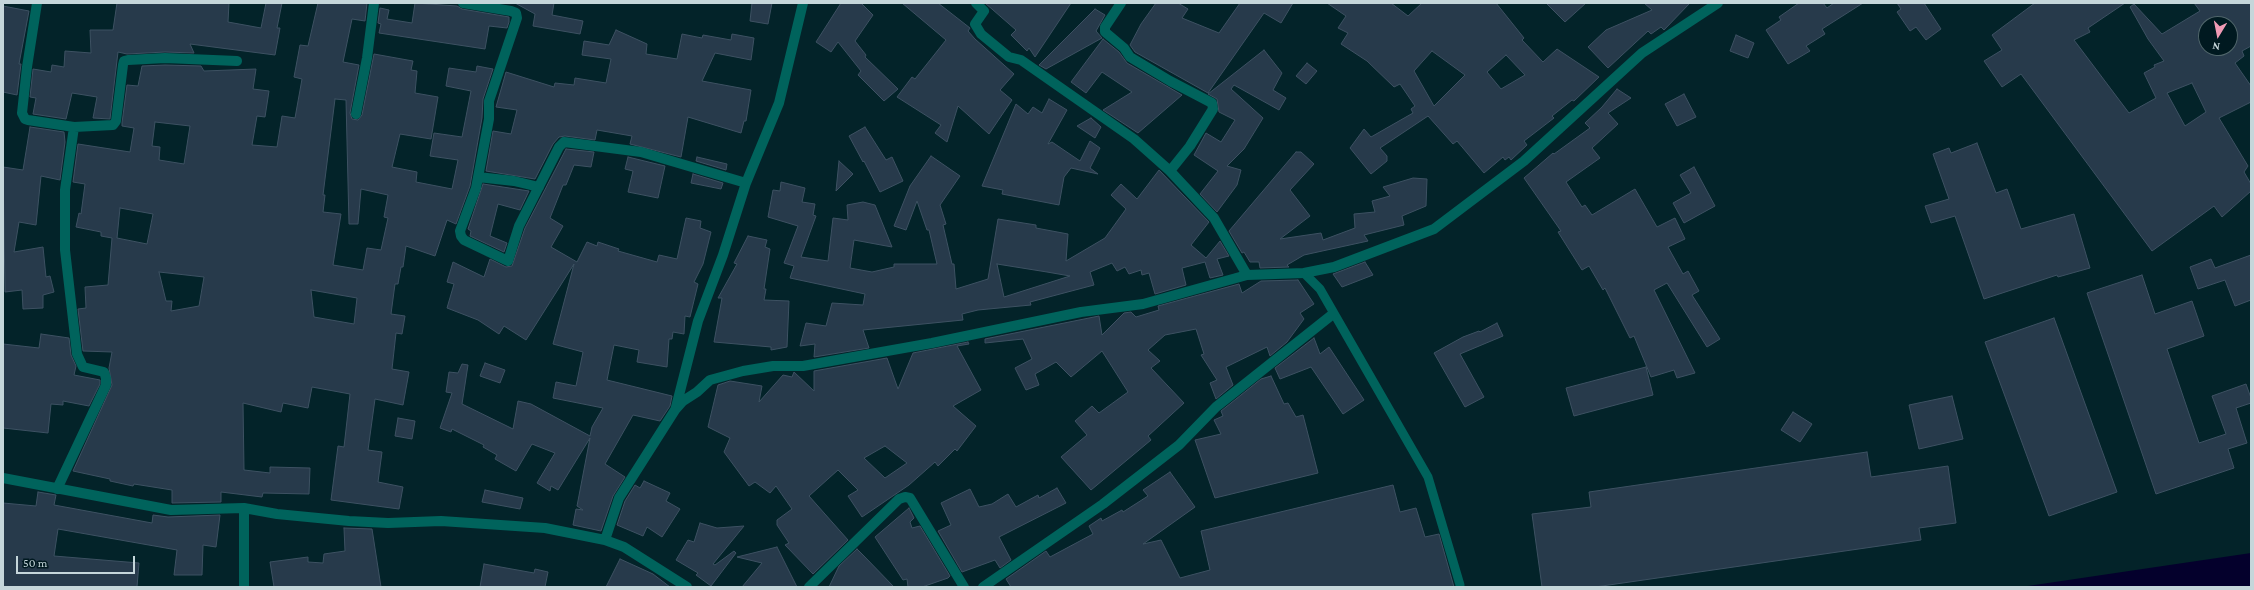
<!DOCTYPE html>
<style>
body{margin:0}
#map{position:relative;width:2254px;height:590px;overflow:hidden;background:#032329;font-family:"Crimson Pro",serif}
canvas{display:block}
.frame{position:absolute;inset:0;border:4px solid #c5d6da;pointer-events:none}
.north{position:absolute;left:2198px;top:16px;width:40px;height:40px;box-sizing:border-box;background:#001920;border:1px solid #4f656a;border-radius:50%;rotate:190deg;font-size:11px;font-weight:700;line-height:16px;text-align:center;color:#c5d6da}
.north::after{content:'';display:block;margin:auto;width:14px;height:18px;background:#f09ab5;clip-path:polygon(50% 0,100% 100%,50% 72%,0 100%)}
.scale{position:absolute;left:16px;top:556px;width:119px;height:18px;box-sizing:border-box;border:2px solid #c5d6da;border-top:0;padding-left:5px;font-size:12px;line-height:14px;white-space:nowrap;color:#c5d6da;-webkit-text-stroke:3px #001920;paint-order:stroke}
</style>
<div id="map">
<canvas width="2254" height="590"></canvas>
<div class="frame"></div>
<div class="north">N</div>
<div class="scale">50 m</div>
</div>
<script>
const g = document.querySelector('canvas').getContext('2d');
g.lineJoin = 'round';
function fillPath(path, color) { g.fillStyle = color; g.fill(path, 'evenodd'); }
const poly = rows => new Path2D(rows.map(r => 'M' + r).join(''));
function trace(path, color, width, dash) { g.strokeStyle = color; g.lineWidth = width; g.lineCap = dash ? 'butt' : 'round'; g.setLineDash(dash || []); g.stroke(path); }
fillPath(poly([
 [2251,553,2251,587,2021,587,2156,567]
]), '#04002c');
const building = poly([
 [117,3,229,3,228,22,261,28,266,3,282,3,277,28,280,28,275,55,190,44,194,53,165,52,127,54,118,52,110,119,93,118,97,97,72,93,66,119,33,114,36,98,30,97,33,69,51,72,52,65,64,67,65,51,91,53,90,30,113,30,117,3],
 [318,3,367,3,365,21,352,19,343,62,359,65,350,113,352,119,358,120,362,115,374,54,413,61,411,70,417,71,415,93,438,97,431,139,400,134,392,167,417,172,416,182,452,189,458,160,430,156,434,133,462,137,471,91,446,86,449,68,476,72,477,66,493,69,483,99,482,118,470,186,456,224,447,220,435,256,406,246,403,267,401,267,398,284,395,284,391,314,405,316,402,334,396,333,392,369,409,372,403,405,375,399,368,450,382,452,378,482,403,487,399,509,331,500,338,446,344,447,350,394,312,387,308,408,283,403,281,412,243,403,244,470,270,473,270,467,310,468,309,494,263,493,262,497,221,492,221,502,172,503,172,490,134,484,133,486,110,481,110,479,73,471,112,385,109,368,112,352,83,351,78,309,86,308,85,287,108,285,112,238,101,236,101,232,76,227,79,213,81,214,85,184,73,182,78,144,130,152,134,128,122,126,122,123,127,85,138,86,142,66,165,65,201,66,204,71,256,69,253,89,269,91,265,117,257,116,252,145,277,147,282,116,295,118,302,79,294,77,300,45,308,46,318,3],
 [335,99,346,100,349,224,358,224,361,189,388,195,384,217,388,218,381,250,367,248,363,270,333,265,341,214,323,212,325,195,323,195,335,99],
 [155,122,190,126,184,164,159,160,160,147,152,146,155,122],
 [120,208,153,214,147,244,117,238,120,208],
 [159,272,204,277,199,306,171,311,172,301,166,301,159,272],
 [311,290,357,298,354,324,314,317,311,290],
 [415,3,457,6,462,9,509,17,509,22,507,28,489,26,485,49,379,33,381,24,378,23,380,8,389,10,387,19,412,23,415,3],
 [515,3,554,3,552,15,583,21,580,34,533,26,535,14,515,3],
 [752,3,772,3,768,24,750,21,752,3],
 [841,3,861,3,873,15,855,41,866,55,865,57,898,89,884,101,858,75,861,71,838,42,831,52,816,42,841,3],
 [902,3,938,3,970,28,968,31,975,39,1014,74,1000,90,1012,100,989,134,958,106,947,142,935,133,941,125,897,97,912,77,915,79,946,40,902,3],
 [985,3,1071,3,1035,57,1029,48,1027,51,1011,35,1016,30,985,3],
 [1156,3,1178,3,1188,9,1182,18,1219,33,1240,3,1293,3,1281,23,1264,13,1208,93,1135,52,1130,45,1141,24,1156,3],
 [1327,3,1391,3,1408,16,1422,3,1496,3,1524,38,1522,40,1542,61,1543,62,1557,49,1599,77,1574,101,1572,100,1552,116,1554,118,1524,141,1527,145,1511,160,1509,157,1505,160,1503,157,1484,173,1457,141,1453,144,1428,116,1380,148,1387,156,1387,161,1371,174,1350,148,1364,129,1371,137,1413,113,1411,109,1415,106,1400,84,1394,87,1367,61,1341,44,1348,33,1338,28,1346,16,1327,3],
 [1432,51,1465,75,1434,106,1414,71,1432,51],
 [1506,55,1525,75,1501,89,1487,72,1506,55],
 [1546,3,1586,3,1565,22,1546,3],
 [1644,3,1690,3,1664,30,1661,27,1651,34,1648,31,1608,68,1588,47,1606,30,1652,10,1644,3],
 [1799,3,1823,3,1827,8,1834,3,1863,3,1822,29,1825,34,1806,46,1810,51,1788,64,1766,30,1781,20,1779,17,1799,3],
 [1897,3,1924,3,1941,29,1926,40,1916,27,1910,31,1897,12,1901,9,1897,3],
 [2035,3,2125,3,2088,28,2090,32,2074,40,2129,113,2156,98,2144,73,2155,67,2154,65,2164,61,2148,39,2130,7,2134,4,2162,34,2200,11,2194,3,2251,3,2251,46,2242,51,2244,56,2235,63,2251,86,2251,102,2219,118,2248,166,2244,172,2251,184,2251,191,2222,217,2214,206,2152,251,2021,74,2002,87,1984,61,2002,50,1992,35,2035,3],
 [2206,24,2230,24,2230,48,2206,48,2206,24],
 [2192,83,2206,112,2185,126,2167,93,2192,83],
 [3,6,29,11,19,64,21,64,17,95,3,92,3,6],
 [1095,9,1105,15,1096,31,1102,38,1046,69,1039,65,1095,9],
 [616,30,647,44,646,54,677,59,682,34,702,38,703,35,731,40,732,34,754,38,751,60,715,53,702,81,751,90,746,121,744,121,741,133,688,117,681,157,630,144,632,136,597,130,595,140,565,136,559,137,553,144,535,179,486,171,493,131,511,134,517,110,496,107,506,72,554,87,555,83,574,85,575,78,606,83,611,59,582,55,584,41,609,45,616,30],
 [1736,35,1754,43,1748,58,1730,51,1736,35],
 [1103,39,1119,52,1127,63,1182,95,1138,133,1103,110,1132,92,1102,72,1086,93,1071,82,1103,39],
 [1264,50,1282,73,1273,90,1286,98,1279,110,1234,85,1231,89,1263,118,1244,149,1227,166,1241,170,1237,185,1217,212,1200,194,1218,171,1194,155,1206,133,1221,142,1235,120,1219,112,1217,99,1208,94,1264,50],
 [1307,63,1317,71,1306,84,1296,76,1307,63],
 [1617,89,1631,98,1608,113,1618,124,1592,148,1600,158,1566,182,1582,207,1585,205,1592,215,1635,189,1657,227,1675,218,1685,239,1668,247,1683,274,1688,271,1699,291,1692,295,1720,339,1707,347,1667,283,1654,290,1695,373,1677,378,1674,370,1651,377,1634,336,1630,338,1605,288,1603,290,1589,266,1582,270,1558,232,1561,231,1524,178,1553,153,1554,154,1590,128,1585,123,1602,107,1617,89],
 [1684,94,1696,117,1677,126,1665,104,1684,94],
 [1049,99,1067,110,1048,144,1052,142,1080,161,1090,141,1100,148,1090,168,1098,174,1071,168,1064,177,1059,205,1002,194,1003,190,982,186,1016,104,1028,114,1033,107,1042,113,1049,99],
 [1091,118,1101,127,1095,138,1077,126,1091,118],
 [30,127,64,132,65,142,60,180,41,176,36,225,19,222,14,252,43,247,46,277,50,276,54,292,43,295,43,308,23,309,22,290,5,292,3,167,23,170,30,127],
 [865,127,886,160,892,157,903,181,880,192,864,161,863,162,849,136,865,127],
 [1977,143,1996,193,2007,189,2021,229,2074,214,2090,268,2058,277,2057,275,1984,299,1955,216,1931,223,1925,206,1949,199,1933,154,1949,148,1951,153,1977,143],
 [566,149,594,152,591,167,574,165,566,185,563,185,550,218,563,226,551,247,577,262,587,242,597,246,598,242,619,249,618,251,657,262,659,255,677,259,686,218,701,221,700,228,711,232,703,264,694,282,698,284,690,317,685,316,684,334,673,332,672,339,669,339,667,367,637,362,639,350,614,345,607,380,672,396,670,406,660,421,633,415,605,464,625,477,613,496,601,531,573,525,576,509,583,510,577,506,590,438,558,490,551,486,550,491,537,483,555,453,532,444,516,471,495,459,497,455,483,447,484,445,452,429,451,432,440,428,452,393,446,392,449,372,458,373,462,364,468,365,462,404,513,429,518,401,531,404,590,436,592,427,603,408,553,398,556,382,576,386,583,352,553,344,574,264,526,340,504,326,499,334,478,320,447,308,454,284,447,282,453,262,484,277,490,259,506,267,512,266,525,228,566,149],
 [1296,152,1301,152,1314,164,1290,190,1310,216,1280,239,1321,233,1323,240,1355,228,1354,214,1375,212,1372,201,1390,196,1383,187,1413,178,1427,179,1426,206,1402,216,1404,225,1364,235,1368,241,1304,255,1287,265,1289,267,1260,268,1259,262,1250,262,1244,252,1242,253,1229,231,1296,152],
 [931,156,960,176,940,205,946,224,943,225,952,264,954,264,956,289,988,279,998,219,1036,225,1036,228,1068,234,1066,261,1105,238,1126,209,1111,195,1121,184,1137,199,1159,170,1209,222,1191,245,1206,258,1220,241,1229,256,1217,259,1223,275,1210,278,1205,262,1182,268,1186,285,1155,294,1149,273,1142,275,1141,270,1129,274,1125,267,1117,271,1112,263,1090,272,1094,285,1030,302,1031,305,978,310,962,314,963,320,863,330,869,348,814,357,815,344,800,346,806,323,826,326,832,303,863,305,865,294,790,278,794,266,784,263,798,226,768,217,773,190,780,191,781,182,805,188,802,202,815,204,813,215,816,216,801,257,828,261,833,218,848,220,847,205,863,202,875,205,892,247,854,240,850,268,872,272,894,267,894,264,937,264,929,230,927,230,917,201,906,230,894,226,910,186,931,156],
 [997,264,1047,272,1070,276,1004,297,997,264],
 [628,157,665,166,658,198,628,192,633,171,625,169,628,157],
 [697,157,727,164,726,170,696,161,697,157],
 [839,161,853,174,836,191,839,161],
 [1694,167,1715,206,1684,223,1673,203,1691,193,1680,175,1694,167],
 [693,174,723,183,721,189,691,183,693,174],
 [483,184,529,191,520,210,498,204,490,236,507,243,504,252,470,236,471,231,468,229,483,184],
 [748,236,767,240,765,247,770,249,764,289,766,289,764,300,789,301,787,347,771,350,771,347,714,342,722,298,718,298,737,264,734,263,748,236],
 [2251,255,2251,300,2235,306,2225,280,2198,289,2190,267,2211,259,2215,268,2251,255],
 [1365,262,1373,275,1342,287,1333,274,1365,262],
 [2142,275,2155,314,2192,301,2204,336,2167,349,2199,443,2226,434,2212,396,2246,384,2251,398,2251,403,2236,408,2247,443,2228,449,2234,468,2156,494,2087,293,2142,275],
 [1298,280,1314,304,1300,313,1304,319,1287,342,1270,356,1267,347,1226,367,1233,385,1216,399,1210,383,1217,380,1201,355,1204,354,1196,329,1165,335,1148,350,1160,361,1151,368,1184,403,1148,436,1151,440,1091,490,1061,457,1087,435,1075,421,1092,406,1099,413,1128,392,1102,351,1071,377,1056,362,1035,374,1039,385,1026,390,1015,368,1032,359,1023,339,985,343,985,339,1099,316,1102,335,1124,313,1131,312,1136,317,1159,310,1158,306,1239,284,1242,293,1261,281,1298,280],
 [2054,318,2117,492,2049,516,1985,342,2054,318],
 [1497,323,1503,336,1460,354,1484,397,1465,407,1434,353,1463,337,1479,331,1480,332,1497,323],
 [41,334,69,338,71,355,76,366,74,375,100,380,100,384,89,406,63,401,63,405,51,404,48,433,3,428,3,344,39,348,41,334],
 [1314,338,1320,354,1329,347,1364,400,1343,414,1311,367,1280,379,1275,368,1314,338],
 [968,342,969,344,957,346,981,390,953,406,976,426,957,451,955,449,938,466,935,462,909,485,862,517,848,496,858,490,838,470,809,496,848,540,813,574,785,545,789,543,777,525,777,520,792,509,776,486,770,493,755,482,749,486,724,452,730,438,708,427,718,385,730,381,762,386,759,402,783,375,792,377,794,372,814,391,814,371,887,358,898,389,913,353,968,342],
 [885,446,907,463,885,478,864,458,885,446],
 [485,363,505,370,500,383,480,376,485,363],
 [1646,367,1653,395,1574,416,1566,388,1646,367],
 [1271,376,1284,404,1288,403,1296,417,1303,415,1318,473,1215,498,1195,440,1221,434,1214,420,1223,416,1221,411,1261,379,1271,376],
 [1952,396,1963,439,1919,449,1909,405,1952,396],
 [1793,412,1812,424,1800,442,1781,430,1793,412],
 [398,418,415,421,412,439,395,436,398,418],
 [1867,452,1871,477,1948,466,1956,523,1919,528,1921,540,1595,587,1542,587,1532,514,1591,507,1589,492,1867,452],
 [1170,472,1195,507,1143,544,1161,540,1180,578,1210,570,1201,531,1393,485,1400,512,1416,508,1425,537,1439,534,1454,587,1011,587,1006,579,1046,551,1050,557,1093,534,1089,526,1101,518,1102,521,1122,510,1123,512,1148,496,1143,490,1170,472],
 [644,481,670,493,666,501,680,509,662,537,647,527,643,536,617,525,625,501,635,485,640,488,644,481],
 [1057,488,1066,503,999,537,1011,560,1000,568,995,560,962,572,938,531,951,525,941,503,970,489,979,507,992,504,1008,494,1016,507,1038,495,1039,498,1057,488],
 [485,490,523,498,520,509,482,502,485,490],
 [38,492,56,495,54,505,152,523,153,515,168,517,220,515,216,547,203,545,202,575,174,575,177,550,58,529,54,556,139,563,137,587,3,587,3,503,36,506,38,492],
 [909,508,914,518,910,522,912,528,920,526,950,576,948,578,922,587,908,587,907,579,903,580,875,537,909,508],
 [700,523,717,528,744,526,713,564,715,565,734,551,736,553,711,586,696,575,698,573,676,560,688,540,694,542,700,523],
 [344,528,372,529,381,587,274,587,270,562,308,557,308,562,323,563,324,554,345,551,344,528],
 [777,547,797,587,742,587,762,563,737,557,777,547],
 [857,549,863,555,894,587,829,587,839,566,857,549],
 [620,559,653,574,670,587,606,587,620,559],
 [484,564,534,573,535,569,548,572,545,587,480,587,484,564]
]);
fillPath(building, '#273a4b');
trace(building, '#3d5162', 1);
trace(poly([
 [1304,273,1320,289,1428,477,1460,585]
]), '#00635c', 9);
trace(poly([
 [37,3,27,67,22,113,25,119,28,120,74,127,113,125,116,121,123,65,124,61,128,60,165,58,237,61],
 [463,3,511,11,516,13,517,18,489,101,489,119,476,188,460,231,461,236,464,240,508,261,519,226,559,147,564,142,641,152,746,183],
 [976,3,984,11,975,24,981,34,1009,57,1021,60,1134,139,1170,171,1214,218,1247,275],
 [1121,3,1105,27,1105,32,1124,48,1130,57,1170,81,1212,103,1213,109,1190,146,1170,171],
 [356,114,367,58,374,3],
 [478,177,514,181,539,187],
 [676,407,698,321,723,255,746,183,779,103,803,3],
 [3,478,171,510,244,508,277,514,349,521,388,523,441,521,545,528,605,540,619,498,675,410,683,401,697,392,710,380,743,371,773,366,803,366,932,343,1081,312,1143,304,1247,275,1304,273,1334,267,1434,229,1524,161,1642,53,1718,3],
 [57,489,106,385,106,378,104,372,83,367,77,354,65,250,65,190,74,127],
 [605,540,624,547,687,587],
 [244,587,244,508],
 [809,587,899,499,905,497,910,498,964,587],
 [983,587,1103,504,1179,445,1216,407,1333,314]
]), '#00635c', 10);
</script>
